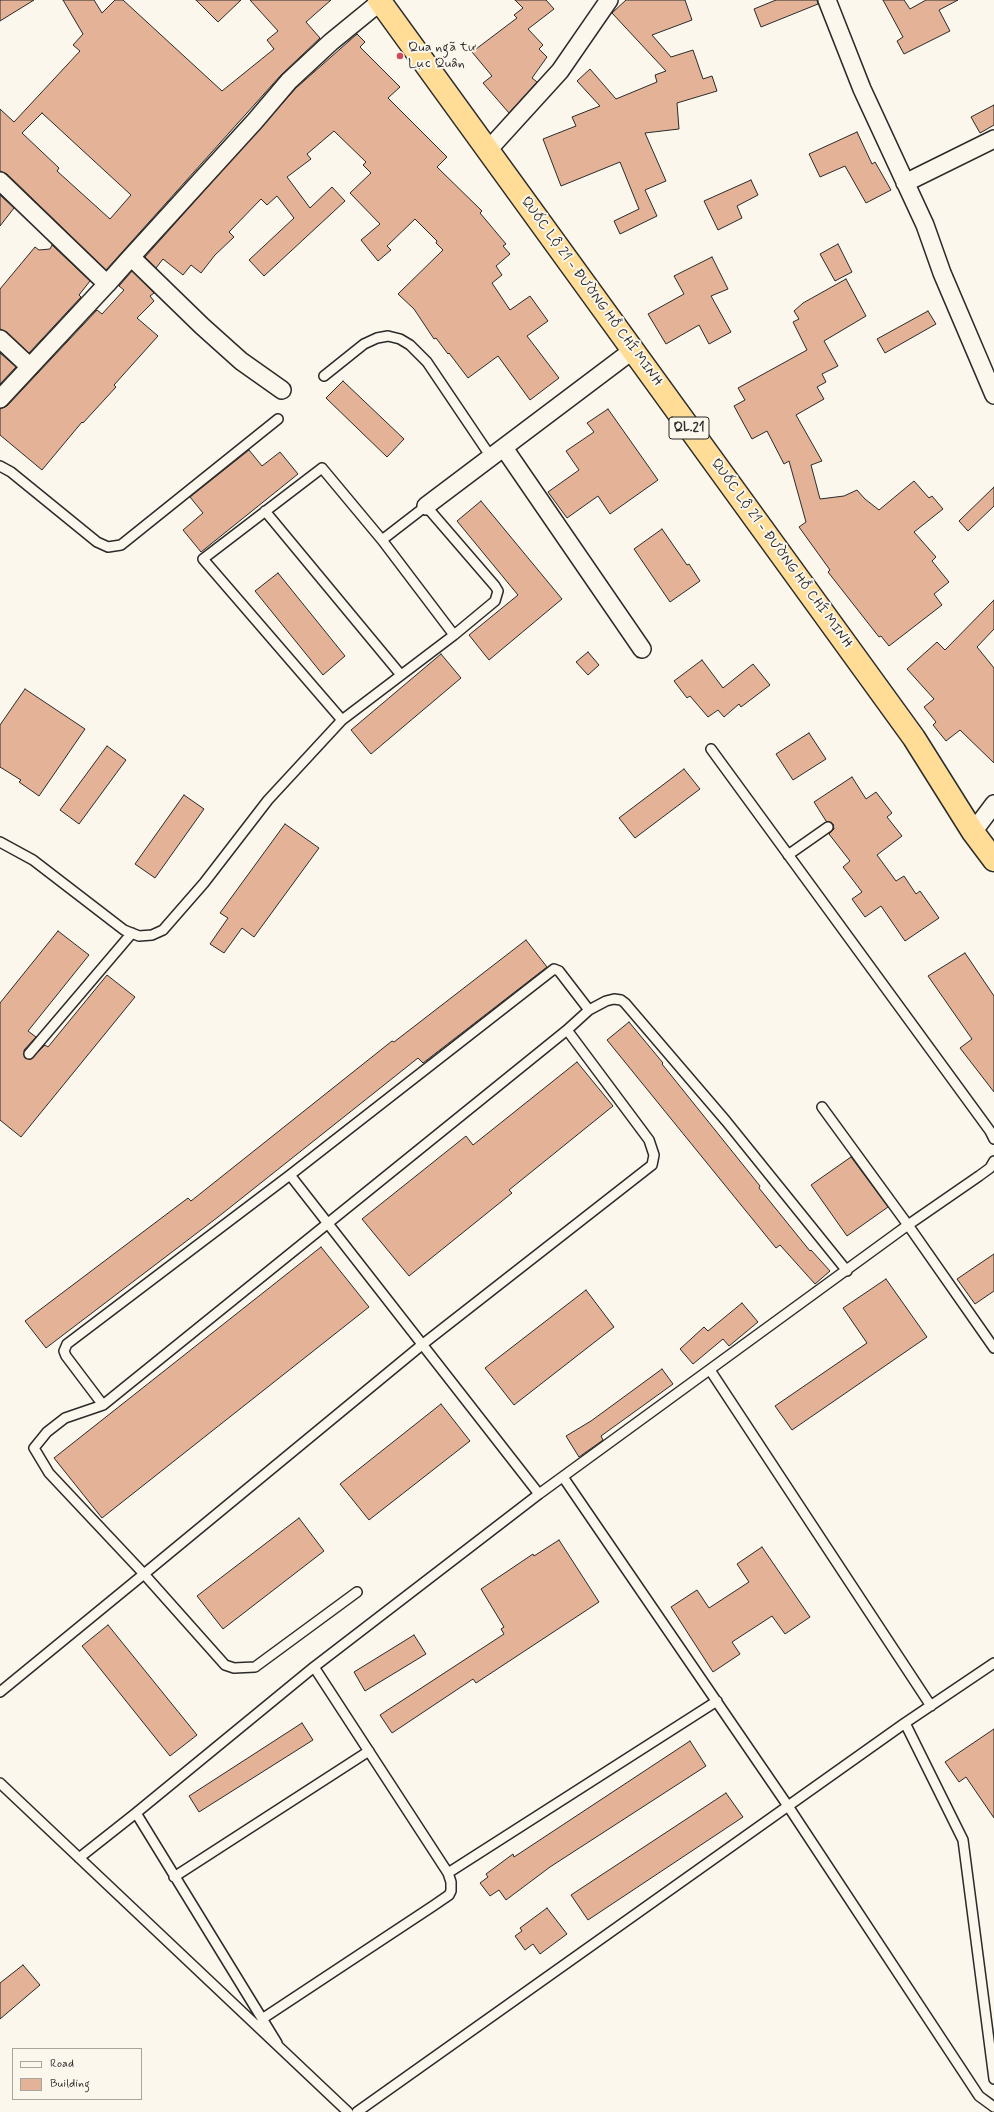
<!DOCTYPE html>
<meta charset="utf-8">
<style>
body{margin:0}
#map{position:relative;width:994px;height:2112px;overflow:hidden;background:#fbf7ec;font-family:Mynerve,sans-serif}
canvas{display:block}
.legend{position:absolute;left:12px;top:2048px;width:130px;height:52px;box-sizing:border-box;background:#fbf7ec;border:1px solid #a8a59f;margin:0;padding:5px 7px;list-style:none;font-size:12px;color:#2b2b2b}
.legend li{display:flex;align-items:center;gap:8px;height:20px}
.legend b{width:20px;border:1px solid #a8a59f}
</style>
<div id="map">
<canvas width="994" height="2112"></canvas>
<ul class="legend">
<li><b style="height:5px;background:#fbf7ec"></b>Road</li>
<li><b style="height:11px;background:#e4b296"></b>Building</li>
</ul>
</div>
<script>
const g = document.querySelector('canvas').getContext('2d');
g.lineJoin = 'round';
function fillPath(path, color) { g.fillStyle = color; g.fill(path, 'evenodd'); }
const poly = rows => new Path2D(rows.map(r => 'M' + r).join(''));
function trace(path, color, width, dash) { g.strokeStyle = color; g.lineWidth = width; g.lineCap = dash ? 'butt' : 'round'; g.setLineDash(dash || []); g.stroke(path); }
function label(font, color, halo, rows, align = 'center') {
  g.font = font + ' Mynerve,sans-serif'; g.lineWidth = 4; g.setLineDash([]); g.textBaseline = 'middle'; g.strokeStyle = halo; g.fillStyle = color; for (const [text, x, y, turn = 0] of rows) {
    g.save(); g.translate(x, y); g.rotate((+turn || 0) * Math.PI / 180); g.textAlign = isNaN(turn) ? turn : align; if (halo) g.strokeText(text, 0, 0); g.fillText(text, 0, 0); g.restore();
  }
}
const building = poly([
 [0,0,34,0,0,21,0,0],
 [63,0,94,0,102,13,115,0,123,0,222,91,274,49,267,40,278,31,250,0,331,0,306,22,320,38,281,75,106,270,7,174,0,171,0,109,14,122,80,51,73,45,83,34,63,0],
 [42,113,131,195,110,219,57,171,59,168,22,133,42,113],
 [196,0,241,0,218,22,196,0],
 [515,0,546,0,554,9,528,29,543,45,539,49,547,57,532,78,537,82,509,113,483,83,492,76,472,52,517,18,514,15,523,8,515,0],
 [626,0,685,0,692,20,652,35,671,57,693,50,703,79,712,76,717,91,677,103,679,129,645,133,666,181,645,190,657,216,620,234,614,221,639,209,620,162,561,186,543,139,576,126,572,117,600,106,577,81,590,69,616,99,657,82,655,75,666,71,612,13,626,0],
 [776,0,817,0,818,4,761,27,754,9,776,0],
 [883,0,904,0,910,9,926,0,958,0,939,10,950,31,904,54,897,41,903,37,883,0],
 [357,34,365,42,360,47,400,87,388,98,447,157,437,167,482,211,480,213,506,244,503,246,510,254,496,266,502,275,492,283,510,310,530,296,548,321,527,336,559,378,530,400,498,356,468,378,449,353,448,354,436,338,434,339,414,309,398,294,443,250,436,243,437,241,415,219,387,246,391,250,378,261,361,240,380,224,350,193,371,173,363,165,366,162,334,131,307,154,311,159,287,177,310,208,332,187,345,201,264,276,249,260,294,218,277,196,267,205,261,199,229,232,234,237,215,255,201,273,191,265,183,275,163,259,156,268,145,257,296,88,357,34],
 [994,105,994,125,980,133,971,117,994,105],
 [857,132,872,164,875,162,891,190,866,203,845,166,820,177,809,154,857,132],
 [751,180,758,195,737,206,742,218,718,230,704,201,751,180],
 [0,195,14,208,0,226,0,195],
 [838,244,852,272,835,281,820,254,838,244],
 [52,245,90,281,79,295,81,297,29,353,7,332,0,329,0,289,35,247,39,250,50,249,52,245],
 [712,257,728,289,711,296,731,332,709,344,699,325,666,344,648,314,684,294,674,276,712,257],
 [132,271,154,293,150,296,154,301,137,318,158,336,114,385,116,387,83,423,82,422,42,470,0,435,0,409,7,406,97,310,102,314,124,290,119,286,132,271],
 [846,279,866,316,824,341,838,366,822,374,826,382,817,387,824,399,796,415,822,461,811,465,820,499,844,496,857,490,865,499,879,510,914,481,929,498,932,496,943,509,914,532,936,557,932,561,949,582,934,594,942,605,889,646,881,636,879,637,828,572,830,570,799,527,806,522,789,461,784,464,767,431,752,439,734,406,745,400,738,388,807,350,793,322,799,319,794,311,803,303,846,279],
 [928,311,936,324,885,353,877,339,928,311],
 [0,353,16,367,0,384,0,353],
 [343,381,404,439,387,457,326,398,343,381],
 [608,409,658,480,610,514,598,496,567,518,548,492,579,470,566,451,594,432,587,423,608,409],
 [249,450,262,466,280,452,298,474,201,552,183,530,203,513,190,497,249,450],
 [994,487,994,506,968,531,959,521,994,487],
 [481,501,562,599,489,660,469,635,518,595,457,521,481,501],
 [662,529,687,565,689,564,700,581,670,602,634,549,662,529],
 [278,573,345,656,323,675,255,591,278,573],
 [994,600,994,629,977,647,994,668,994,763,960,730,946,741,933,725,936,722,924,707,934,699,907,669,937,642,945,650,994,600],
 [588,652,599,665,588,675,576,662,588,652],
 [441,654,461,678,371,754,351,730,441,654],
 [702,660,723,688,753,664,770,685,741,707,739,704,724,717,718,710,708,717,690,696,687,698,674,681,702,660],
 [25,689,85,729,39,796,19,782,21,780,0,767,0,725,25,689],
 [809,733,826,759,793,780,776,754,809,733],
 [107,746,126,760,79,824,60,810,107,746],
 [684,769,700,789,635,838,619,818,684,769],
 [852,777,866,799,876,792,892,813,887,817,902,836,877,855,896,881,904,876,916,894,920,891,939,918,905,941,881,906,865,917,852,899,862,892,843,867,850,861,829,834,834,829,833,824,826,821,814,802,852,777],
 [184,795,204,809,155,878,135,864,184,795],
 [285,824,319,848,254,937,242,928,224,953,210,944,228,918,220,913,285,824],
 [58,931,89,955,28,1031,36,1037,24,1050,25,1058,31,1059,45,1045,48,1047,107,975,135,997,21,1137,0,1120,0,1003,58,931],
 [526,940,547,967,423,1063,418,1058,218,1217,46,1348,25,1321,188,1198,191,1201,392,1041,394,1042,526,940],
 [965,953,994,996,994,1092,960,1048,972,1039,928,976,965,953],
 [629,1022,663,1063,662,1064,760,1186,759,1188,810,1251,811,1250,830,1271,815,1284,780,1245,776,1248,607,1040,629,1022],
 [577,1062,613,1106,509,1190,512,1193,409,1276,362,1219,466,1136,473,1145,577,1062],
 [851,1157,888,1207,847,1236,811,1185,851,1157],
 [321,1247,369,1307,102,1518,54,1458,321,1247],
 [994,1254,994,1291,975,1304,957,1279,994,1254],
 [886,1279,927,1337,792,1430,775,1406,867,1343,843,1308,886,1279],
 [586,1290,614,1327,514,1405,485,1368,586,1290],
 [742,1303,758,1322,729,1346,723,1339,693,1364,680,1349,704,1327,708,1331,742,1303],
 [662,1369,673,1384,601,1436,603,1440,579,1457,566,1436,591,1421,662,1369],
 [441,1404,470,1441,369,1520,340,1484,441,1404],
 [299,1518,324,1551,223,1629,197,1596,299,1518],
 [559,1540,599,1602,476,1683,473,1679,392,1733,380,1715,504,1634,501,1629,504,1627,481,1589,533,1554,534,1556,559,1540],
 [762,1547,810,1617,785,1634,772,1616,732,1642,740,1654,713,1672,671,1607,697,1590,709,1608,749,1582,737,1564,762,1547],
 [108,1625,197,1735,170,1756,82,1646,108,1625],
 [414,1635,426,1654,365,1691,354,1672,414,1635],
 [302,1723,313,1740,199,1812,189,1796,302,1723],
 [994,1729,994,1818,966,1777,959,1782,945,1762,994,1729],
 [690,1741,706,1766,550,1867,506,1900,499,1890,490,1896,480,1883,488,1877,486,1874,513,1854,514,1857,690,1741],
 [726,1793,743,1817,588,1920,571,1895,726,1793],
 [547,1908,567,1934,540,1954,533,1944,525,1950,515,1936,522,1931,520,1928,547,1908],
 [23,1965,40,1985,0,2019,0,1983,23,1965]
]);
fillPath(building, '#e4b296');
trace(building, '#2b2b2b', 1);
const lane = poly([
 [324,376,364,344,377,338,388,336,400,339,410,345,427,362,491,457],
 [0,466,11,472,97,542,108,547,121,545,278,419],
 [322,468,382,540,426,506,495,586,498,591,495,601,454,635,342,720,203,559,322,468],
 [265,511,401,675],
 [382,540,454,635],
 [711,749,990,1131,994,1139],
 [0,842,33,860,124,930,139,936,152,935,163,930,204,883,268,800,342,720],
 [788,855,828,827],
 [589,1010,606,1001,614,999,621,1000,625,1003,726,1121,847,1271],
 [29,1054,132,933],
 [822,1107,908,1225,994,1348],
 [290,1175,539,1494],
 [710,1370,931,1706],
 [103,1405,66,1356,64,1351,67,1344,290,1175,554,969,559,971,589,1010,567,1030],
 [563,1477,788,1806,979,2096,994,2107],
 [0,1692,144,1574,423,1344,652,1165,654,1155,649,1140,567,1030,103,1405,65,1418,47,1432,34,1448,49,1473,144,1574,225,1665,234,1668,255,1667,357,1592],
 [905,1723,963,1840,994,2079],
 [0,1783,348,2112],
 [79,1858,136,1813],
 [448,1873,717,1701],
 [174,1877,369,1751],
 [262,2019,433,1906,449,1895,451,1891,451,1882,448,1873,314,1667],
 [277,2043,136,1813,314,1667,539,1494,908,1225,979,1176,990,1168,994,1161],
 [357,2112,905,1723,994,1663]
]);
const street = poly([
 [827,0,862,89,925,225,942,273,994,395],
 [489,149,560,71,609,0],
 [0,181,107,284,131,257,202,326,241,361,282,390],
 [905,183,994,139],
 [131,257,255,121,289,81,331,42,380,2],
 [0,339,29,366],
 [0,399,107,284],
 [504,448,642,649],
 [426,506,633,350],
 [973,832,994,804]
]);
const highway = poly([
 [379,0,914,738,973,832,994,860]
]);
trace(lane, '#2b2b2b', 12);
trace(street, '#2b2b2b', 20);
trace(highway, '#2b2b2b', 25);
trace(lane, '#fbf7ec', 9);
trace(street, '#fbf7ec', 17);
trace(highway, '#ffdd96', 22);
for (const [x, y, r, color] of [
 [400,56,4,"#d1495b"]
]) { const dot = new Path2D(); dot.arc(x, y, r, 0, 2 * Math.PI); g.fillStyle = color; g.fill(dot); trace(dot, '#fbf7ec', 1.5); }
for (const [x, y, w] of [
 [689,428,40]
]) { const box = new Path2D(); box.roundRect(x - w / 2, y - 11, w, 22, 3); g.fillStyle = '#fbf7ec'; g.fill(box); trace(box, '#2b2b2b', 1); }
label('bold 13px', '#2b2b2b', null, [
 ["QL.21",689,428]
]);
label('14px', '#2b2b2b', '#fbf7ec', [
 ["Qua ngã tư",408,48],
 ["Lục Quân",408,64]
], 'left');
label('14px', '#2b2b2b', '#fbf7ec', [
 ["QUỐC LỘ 21 - ĐƯỜNG HỒ CHÍ MINH",591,292,54],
 ["QUỐC LỘ 21 - ĐƯỜNG HỒ CHÍ MINH",781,554,54]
]);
</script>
